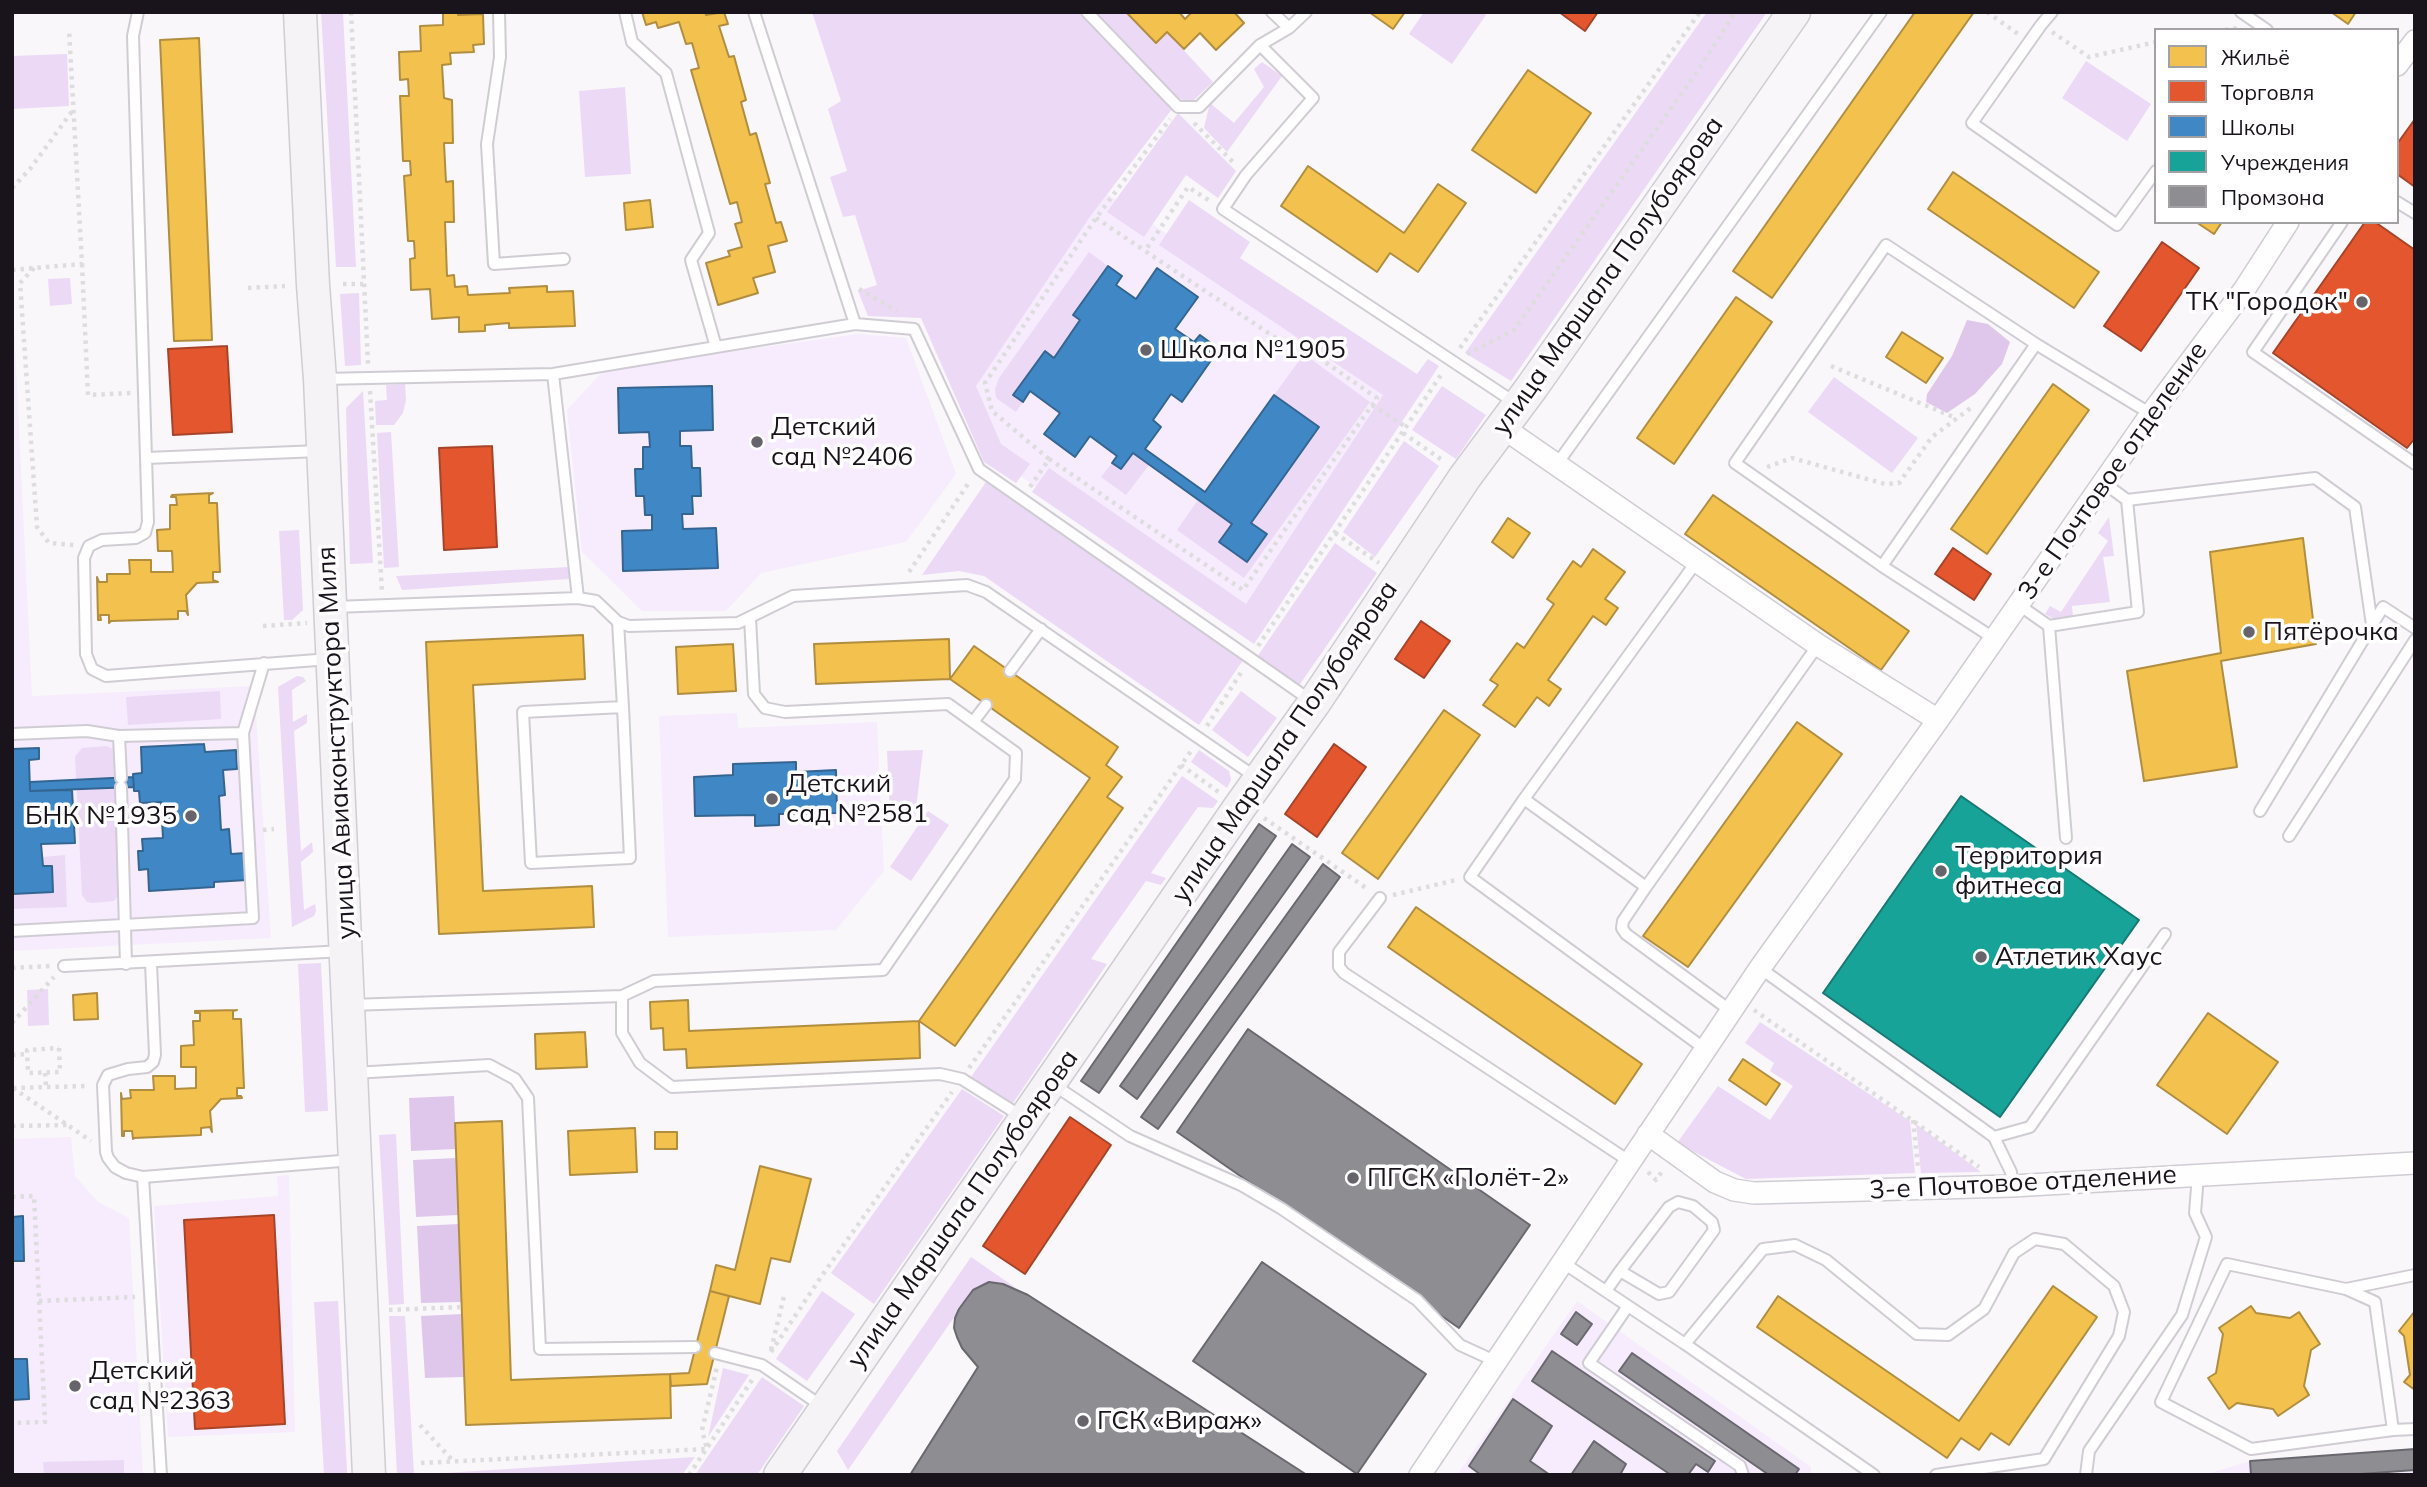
<!DOCTYPE html>
<meta charset="utf-8">
<style>
body{margin:0}
#map{position:relative;width:2427px;height:1487px;overflow:hidden;background:#f9f7fa;font-family:Mulish,sans-serif}
canvas{display:block}
.frame{position:absolute;inset:0;border:14px solid #19131c;pointer-events:none}
.legend{position:absolute;left:2154px;top:28px;width:245px;height:196px;box-sizing:border-box;background:#fff;border:2px solid #a3a1a4;margin:0;padding:9px 12px;list-style:none;font-size:21px;color:#19131c}
.legend li{display:flex;align-items:center;gap:14px;height:35px}
.legend b{width:35px;border:2px solid #a3a1a4}
</style>
<div id="map">
<canvas width="2427" height="1487"></canvas>
<div class="frame"></div>
<ul class="legend">
<li><b style="height:19px;background:#f2c14e"></b>Жильё</li>
<li><b style="height:19px;background:#e4572e"></b>Торговля</li>
<li><b style="height:19px;background:#3f88c5"></b>Школы</li>
<li><b style="height:19px;background:#17a398"></b>Учреждения</li>
<li><b style="height:19px;background:#8d8d92"></b>Промзона</li>
</ul>
</div>
<script>
const g = document.querySelector('canvas').getContext('2d');
g.lineJoin = 'round';
function fillPath(path, color) { g.fillStyle = color; g.fill(path, 'evenodd'); }
const poly = rows => new Path2D(rows.map(r => 'M' + r).join(''));
function trace(path, color, width, dash) { g.strokeStyle = color; g.lineWidth = width; g.lineCap = dash ? 'butt' : 'round'; g.setLineDash(dash || []); g.stroke(path); }
function label(font, color, halo, rows, align = 'center') {
  g.font = font + ' Mulish,sans-serif'; g.lineWidth = 7; g.setLineDash([]); g.textBaseline = 'middle'; g.strokeStyle = halo; g.fillStyle = color; for (const [text, x, y, turn = 0] of rows) {
    g.save(); g.translate(x, y); g.rotate((+turn || 0) * Math.PI / 180); g.textAlign = isNaN(turn) ? turn : align; if (halo) g.strokeText(text, 0, 0); g.fillText(text, 0, 0); g.restore();
  }
}
fillPath(poly([
 [1094,185,1396,387,1236,627,989,454,937,314],
 [12,284,32,696,254,686,271,938,12,951],
 [858,334,906,338,956,474,906,542,761,573,726,611,642,611,582,552,567,410,605,369],
 [737,713,738,728,877,722,884,871,836,930,668,937,659,716],
 [71,1137,75,1176,98,1202,129,1218,143,1475,12,1475,12,1139],
 [289,1175,295,1432,168,1437,154,1206,278,1196,277,1176],
 [1577,1301,1811,1467,1811,1475,1457,1475],
 [2415,1448,2415,1475,2204,1475,2250,1461]
]), '#f7ecfd');
fillPath(poly([
 [321,12,343,12,356,267,336,267],
 [812,12,1080,12,1172,109,1089,218,976,386,1001,444,1030,464,1016,483,984,462,921,318,868,316,858,291,877,285,855,215,843,217,830,177,847,171,828,109,841,101],
 [1096,12,1126,12,1156,43,1167,32,1213,82,1194,100,1186,101,1177,98],
 [1424,12,1482,12,1486,15,1452,64,1409,34],
 [1707,12,1767,12,1511,381,1465,353],
 [67,54,69,106,12,109,12,56],
 [2086,61,2151,104,2127,141,2062,98],
 [1262,62,1282,76,1227,152,1204,128,1210,103,1234,123,1264,87,1254,69],
 [625,87,631,174,585,177,579,91],
 [1178,113,1236,171,1218,198,1186,175,1144,237,1107,212],
 [1189,200,1250,242,1240,258,1417,374,1428,359,1439,366,1254,644,1032,492,1049,468,1246,604,1383,395,1159,245],
 [1089,252,1108,266,1073,315,1080,320,1054,358,1045,352,1014,395,1023,402,1016,412,996,398,995,389,999,378],
 [70,278,72,304,50,306,48,279],
 [359,293,361,365,345,366,340,294],
 [1304,354,1370,402,1244,578,1177,530,1198,500,1232,524,1219,542,1247,561,1267,535,1251,523,1319,428,1274,395],
 [1834,377,1918,438,1892,473,1808,412],
 [405,384,406,400,403,413,394,425,376,425,375,401,387,400,386,385],
 [1442,386,1486,415,1456,459,1412,430],
 [363,391,373,563,350,564,346,408],
 [391,432,399,567,384,568,377,433],
 [1404,441,1439,466,1375,557,1343,532],
 [1133,453,1149,465,1126,495,1101,477,1112,463,1121,469],
 [986,482,1243,660,1199,725,984,576,959,571,922,575],
 [2109,517,2114,556,2103,557,2110,602,2072,606,2073,617,2056,619,2050,617,2045,614,2050,606,2061,612,2108,541,2098,533],
 [299,530,303,610,292,620,284,620,279,531],
 [1335,543,1377,573,1298,687,1257,657],
 [569,567,569,579,402,590,396,576],
 [297,676,303,677,306,681,292,690,293,722,307,714,307,723,294,731,301,851,312,842,313,852,301,862,304,910,315,904,316,911,314,916,292,927,278,687],
 [220,691,221,719,128,725,126,697],
 [1241,691,1277,718,1248,757,1212,730],
 [107,746,113,749,115,755,119,894,114,901,93,903,87,902,82,895,75,757,82,748],
 [923,750,915,817,890,818,887,751],
 [1199,750,1229,771,1231,780,1227,788,1191,762],
 [1182,776,1218,801,1213,808,1198,807,1151,873,1166,878,1161,885,1146,881,1091,959,1107,964,1013,1103,971,1077],
 [928,811,949,825,911,881,890,867],
 [65,855,67,907,12,909,12,894,43,866,42,857],
 [321,963,328,1111,305,1112,298,964],
 [48,989,49,1025,28,1026,27,990],
 [1760,1022,1910,1121,1915,1173,1746,1179,1677,1143,1718,1086,1770,1120,1793,1086,1770,1071,1774,1063,1745,1043],
 [962,1089,1004,1116,874,1304,831,1273],
 [1916,1124,1981,1172,1921,1173],
 [396,1134,404,1304,389,1305,379,1135],
 [971,1257,1016,1288,989,1282,973,1290,848,1470,837,1451],
 [822,1291,855,1314,807,1381,776,1359],
 [338,1301,347,1471,346,1475,324,1475,314,1302],
 [389,1316,405,1316,414,1475,397,1475],
 [723,1368,749,1375,708,1437],
 [762,1377,804,1406,757,1475,695,1475],
 [695,1457,682,1475,429,1475,429,1474],
 [124,1460,124,1475,44,1475,43,1462]
]), '#ecd9f6');
fillPath(poly([
 [1967,320,1988,324,2010,342,2002,364,1975,394,1947,413,1926,402,1927,394,1952,356],
 [454,1096,456,1149,411,1151,409,1098],
 [456,1158,458,1215,416,1217,413,1160],
 [459,1224,461,1302,421,1303,417,1226],
 [462,1314,464,1377,425,1378,421,1316]
]), '#dfc7ec');
const homes = poly([
 [443,12,458,12,458,15,483,14,484,44,473,45,474,52,450,53,451,64,442,65,444,98,452,100,453,143,444,143,446,182,453,181,454,222,445,222,447,276,454,275,455,287,467,286,468,295,510,293,509,288,547,286,547,292,573,291,575,326,509,328,509,323,485,325,485,331,459,332,459,317,432,319,430,289,411,290,410,259,415,258,414,241,408,241,404,176,411,175,410,161,403,161,400,96,409,96,408,79,400,80,399,52,421,51,420,26,443,25,443,12],
 [642,12,705,12,706,15,724,12,728,24,719,26,729,57,734,56,746,100,741,102,750,135,756,133,770,183,765,184,776,223,781,222,787,241,768,246,775,272,753,278,758,293,718,305,706,263,730,256,728,251,742,247,735,224,742,222,737,202,730,204,691,70,699,68,692,43,686,44,679,22,658,28,656,22,646,25,642,12],
 [1126,12,1179,12,1185,19,1192,12,1234,12,1244,23,1216,50,1200,33,1184,49,1167,32,1156,43,1126,12],
 [1369,12,1405,12,1393,29,1369,12],
 [1915,12,1974,12,1772,298,1733,271,1915,12],
 [2331,12,2356,12,2348,24,2331,12],
 [199,38,212,340,174,341,160,40,199,38],
 [1528,70,1591,113,1536,193,1472,150,1528,70],
 [1308,166,1404,233,1438,184,1466,203,1418,272,1390,253,1377,272,1281,206,1308,166],
 [1953,172,2099,272,2074,308,1928,209,1953,172],
 [650,200,653,227,626,230,624,203,650,200],
 [2196,222,2222,222,2214,234,2196,222],
 [1736,297,1772,322,1674,464,1637,438,1736,297],
 [1902,332,1943,358,1926,383,1886,357,1902,332],
 [2053,384,2089,410,1987,554,1951,529,2053,384],
 [213,493,209,495,209,503,217,503,220,572,213,572,213,580,218,582,197,583,186,595,188,615,186,611,178,611,178,619,111,621,109,623,109,615,100,615,101,620,98,620,97,577,99,582,107,582,107,574,130,574,129,560,151,560,151,572,173,572,172,551,158,551,157,530,170,529,170,505,177,505,176,497,171,497,172,495,213,493],
 [1713,495,1909,631,1881,670,1685,534,1713,495],
 [1508,518,1530,533,1513,558,1492,542,1508,518],
 [2303,538,2316,644,2221,661,2237,767,2144,781,2127,671,2221,653,2210,552,2303,538],
 [1593,549,1625,572,1605,599,1618,608,1606,625,1593,616,1548,680,1561,689,1549,706,1537,697,1515,727,1483,705,1498,685,1490,680,1517,643,1524,648,1554,604,1547,599,1573,561,1581,567,1593,549],
 [583,635,585,679,473,685,483,891,592,886,594,927,439,934,426,642,583,635],
 [949,639,950,679,816,684,814,644,949,639],
 [733,644,736,691,678,694,676,647,733,644],
 [974,646,1118,747,1106,765,1122,777,1107,797,1123,808,955,1046,919,1021,1090,778,950,679,974,646],
 [1444,710,1480,735,1378,879,1342,853,1444,710],
 [1797,722,1842,754,1688,967,1643,936,1797,722],
 [1416,907,1642,1064,1615,1104,1388,947,1416,907],
 [97,993,98,1019,74,1020,73,995,97,993],
 [688,1000,689,1031,919,1021,920,1058,687,1068,686,1049,664,1050,663,1028,651,1029,650,1002,688,1000],
 [237,1010,233,1011,233,1019,241,1019,244,1088,237,1088,237,1096,241,1096,242,1098,221,1099,210,1111,212,1132,210,1127,201,1128,201,1135,134,1138,133,1139,132,1131,124,1131,124,1136,122,1136,121,1093,122,1099,131,1098,130,1090,154,1090,153,1076,175,1076,175,1089,196,1088,196,1067,181,1067,181,1046,194,1045,193,1021,200,1021,200,1013,195,1013,195,1011,237,1010],
 [2208,1013,2278,1062,2227,1134,2157,1085,2208,1013],
 [585,1032,587,1067,536,1069,535,1034,585,1032],
 [1743,1059,1780,1084,1766,1105,1729,1080,1743,1059],
 [502,1121,511,1380,670,1374,671,1418,466,1425,455,1123,502,1121],
 [635,1128,637,1172,570,1175,568,1131,635,1128],
 [655,1132,677,1132,677,1149,655,1149,655,1132],
 [760,1166,811,1179,790,1262,771,1258,760,1304,710,1291,716,1265,735,1270,760,1166],
 [2053,1286,2097,1317,2009,1445,1991,1433,1979,1450,1961,1438,1947,1458,1757,1327,1778,1296,1959,1421,2053,1286],
 [710,1291,729,1296,707,1384,671,1386,670,1374,689,1373,710,1291],
 [2251,1306,2256,1313,2290,1318,2299,1312,2320,1344,2311,1350,2304,1386,2309,1395,2278,1416,2273,1409,2237,1403,2229,1409,2208,1378,2216,1373,2223,1334,2219,1328,2251,1306],
 [2415,1311,2415,1390,2404,1382,2410,1375,2404,1336,2399,1331,2415,1311]
]);
fillPath(homes, '#f2c14e');
trace(homes, '#b18d3f', 2);
const shops = poly([
 [1559,12,1598,12,1585,31,1559,12],
 [2415,119,2415,187,2397,174,2397,144,2415,119],
 [2365,222,2375,222,2415,250,2415,438,2407,448,2273,353,2365,222],
 [2162,242,2199,268,2141,351,2104,326,2162,242],
 [227,346,232,432,173,435,168,349,227,346],
 [492,446,497,547,444,550,439,448,492,446],
 [1953,548,1991,574,1974,600,1935,574,1953,548],
 [1421,621,1450,641,1424,678,1395,659,1421,621],
 [1334,744,1366,767,1317,837,1285,814,1334,744],
 [1070,1117,1111,1145,1025,1274,983,1246,1070,1117],
 [274,1215,285,1424,195,1429,184,1220,274,1215]
]);
fillPath(shops, '#e4572e');
trace(shops, '#a74329', 2);
const schools = poly([
 [1108,266,1122,276,1116,285,1136,299,1157,268,1198,297,1175,329,1194,342,1200,335,1219,349,1182,402,1171,394,1153,420,1161,427,1145,449,1205,492,1274,395,1319,427,1251,523,1267,534,1247,562,1219,542,1232,524,1133,453,1121,469,1112,463,1117,456,1090,436,1075,457,1044,434,1060,413,1030,391,1023,402,1013,395,1045,351,1054,358,1080,320,1073,315,1108,266],
 [712,386,713,430,680,431,680,446,691,446,692,468,700,468,701,496,692,496,693,514,682,514,683,529,716,528,718,568,623,571,622,531,652,530,652,515,645,515,644,496,636,496,635,469,643,469,643,447,650,447,649,432,619,433,618,388,712,386],
 [204,744,205,752,236,750,237,769,223,770,225,795,219,796,221,830,229,829,231,854,246,853,247,880,214,882,214,887,149,891,148,869,139,870,138,851,143,851,142,839,163,838,161,802,140,803,139,791,134,791,133,774,142,773,141,747,204,744],
 [39,748,39,759,29,760,30,791,72,790,75,843,41,844,43,866,52,866,53,892,12,894,12,749,39,748],
 [796,762,796,772,836,770,837,813,779,814,779,825,755,826,755,815,695,816,694,777,733,775,733,764,796,762],
 [133,777,134,787,30,791,30,782,133,777],
 [23,1216,24,1261,12,1261,12,1217,23,1216],
 [12,1359,27,1359,29,1399,12,1400,12,1359]
]);
fillPath(schools, '#3f88c5');
trace(schools, '#346592', 2);
const public = poly([
 [1961,796,2139,920,2000,1117,1823,993,1961,796]
]);
fillPath(public, '#17a398');
trace(public, '#187873', 2);
const industry = poly([
 [1259,824,1276,836,1099,1093,1081,1081,1259,824],
 [1292,844,1310,857,1137,1099,1120,1086,1292,844],
 [1323,864,1340,877,1158,1129,1141,1117,1323,864],
 [1248,1029,1530,1225,1459,1328,1177,1132,1248,1029],
 [1262,1262,1426,1374,1357,1474,1193,1361,1262,1262],
 [989,1282,1003,1284,1028,1295,1307,1475,910,1475,978,1367,962,1348,957,1337,954,1328,955,1318,959,1309,973,1290,989,1282],
 [1576,1312,1592,1324,1577,1345,1561,1334,1576,1312],
 [1552,1351,1715,1461,1708,1472,1696,1464,1688,1475,1671,1475,1532,1381,1552,1351],
 [1632,1353,1799,1469,1795,1475,1769,1475,1619,1371,1632,1353],
 [1513,1399,1552,1426,1530,1461,1550,1475,1481,1475,1469,1466,1513,1399],
 [1594,1441,1626,1464,1620,1475,1571,1475,1594,1441],
 [2415,1449,2415,1470,2347,1475,2251,1475,2250,1461,2415,1449]
]);
fillPath(industry, '#8d8d92');
trace(industry, '#6a686f', 2);
const lane = poly([
 [138,12,133,36,146,458],
 [499,12,500,57,487,144,494,264,564,259],
 [625,12,632,42,666,73,709,233,691,260,716,347],
 [754,12,855,324],
 [1087,12,1178,107,1199,107,1260,45,1289,28,1306,12],
 [1272,12,1289,28],
 [2052,12,2041,25,1972,123,2117,225,2156,171],
 [2241,12,2267,30],
 [1260,45,1313,98,1246,175,1223,209,1517,404],
 [2397,202,2415,213],
 [2342,222,2253,352,2415,464],
 [553,374,578,598],
 [323,379,553,374,855,324,914,329,979,469,1313,702],
 [320,451,146,458,148,522,145,533,136,538,102,540,89,546,84,558,86,654,92,669,106,676,330,659],
 [1557,464,1881,12],
 [2104,483,2127,500],
 [1882,566,2036,344],
 [2019,605,2049,626],
 [334,607,578,598,596,601,618,622,629,626,738,623,793,596,967,585,986,592,1257,778],
 [618,622,623,707,630,858,531,863,523,712,623,707],
 [1995,639,1882,566,1735,463,1886,245,2036,344,2151,414],
 [1010,671,1041,629],
 [973,722,986,705],
 [12,734,87,731,119,736,243,733],
 [119,736,121,778],
 [121,787,126,964],
 [1524,799,1697,561],
 [2260,811,2383,607,2415,628],
 [2289,836,2415,640],
 [2066,838,2049,626,2138,612,2127,500,2315,478,2355,507,2372,625],
 [1646,887,1818,645],
 [1380,898,1339,952,1339,967,1344,973,1629,1161],
 [12,931,253,918,243,733,264,663],
 [151,963,155,1055,153,1062,147,1067,128,1069,108,1075,103,1085,106,1152,108,1158,115,1167,126,1173,143,1177,353,1160],
 [64,966,344,951],
 [1760,968,1994,1137,2011,1172,2012,1186],
 [622,996,622,1033,640,1063,672,1087,940,1074,962,1079,1024,1118],
 [350,1005,622,996,654,981,883,970,1015,779,1016,753,948,704,785,712,765,708,754,694,750,618],
 [1705,1049,1470,877,1524,799,1646,887,1623,921,1622,928,1626,934,1731,1011],
 [354,1073,489,1065,515,1079,528,1098,540,1349,695,1347],
 [1054,1085,1130,1136,1241,1185,1282,1209,1417,1300,1460,1345,1495,1361],
 [1994,1137,2030,1127,2165,934],
 [143,1177,161,1475],
 [1562,1262,1685,1344,1763,1249,1795,1245,1826,1260,1917,1334,1948,1335,1984,1309,2014,1253,2035,1239,2064,1244,2114,1286,2124,1312,2119,1336,2044,1459,1936,1475],
 [2415,1275,2346,1289,2375,1302,2393,1430,2415,1429],
 [2346,1289,2227,1264,2161,1402,2251,1449,2393,1430],
 [1606,1291,1620,1271,1669,1207,1678,1202,1693,1206,1712,1222,1714,1230,1669,1292,1659,1294,1620,1271],
 [1628,1306,1589,1363,1740,1466,1743,1475],
 [1685,1344,1874,1475],
 [715,1353,762,1365,823,1407],
 [2086,1475,2089,1451,2182,1315,2206,1237,2195,1213,2198,1175]
]);
const street = poly([
 [2397,65,2415,41],
 [1502,427,1818,645,1938,720],
 [1648,1134,1715,1182,1734,1190,1754,1193,2012,1186,2415,1163],
 [1420,1475,1760,968,1938,720,2151,414,2244,290,2288,222]
]);
const secondary = poly([
 [300,12,313,285,320,379,369,1475],
 [780,1475,1239,808,1314,703,1465,477,1532,387,1794,12]
]);
trace(lane, '#d0ccd3', 14);
trace(street, '#d0ccd3', 24);
trace(secondary, '#d0ccd3', 35);
trace(poly([
 [351,12,368,364],
 [1987,12,2018,34],
 [2225,30,2238,28],
 [2052,32,2089,57,2156,42],
 [1194,123,1235,164],
 [12,188,30,169,73,110],
 [1096,218,1145,251],
 [82,264,88,395,132,393],
 [34,268,20,283,37,527,49,543,74,545],
 [12,270,82,264,69,29],
 [343,284,363,284],
 [248,288,285,286],
 [859,289,897,311],
 [1460,348,1700,12],
 [1467,354,1514,330,1699,69,1735,12],
 [1831,366,1956,418],
 [370,391,382,592],
 [1372,405,1406,427],
 [1403,433,1445,462],
 [1049,459,1243,590,1377,398,1309,351,1282,342,1145,251,1188,187,1210,201],
 [1767,467,1792,458,1885,484,1899,483,1932,437,1972,407],
 [1030,487,1049,459,992,411,985,383,1096,218,1170,119],
 [1335,533,1379,563],
 [909,572,970,481],
 [263,626,307,623],
 [1258,646,1443,372],
 [1207,726,1242,671],
 [1181,765,1220,793],
 [1264,818,1369,890],
 [263,830,274,829],
 [1393,895,1456,880],
 [12,968,50,966],
 [1754,1010,1979,1167],
 [12,1023,54,977],
 [59,1048,60,1072,28,1073,27,1050,59,1048],
 [12,1055,28,1054],
 [969,1068,1191,751],
 [45,1073,46,1087],
 [13,1088,91,1141],
 [13,1088,88,1086],
 [1913,1120,1918,1168],
 [12,1126,67,1125],
 [1648,1172,1656,1180,1663,1170],
 [12,1197,34,1196,45,1422,12,1423],
 [39,1301,135,1297],
 [389,1310,462,1307],
 [771,1350,784,1296],
 [771,1352,821,1277,952,1092],
 [420,1425,454,1462],
 [421,1463,707,1449,702,1430,717,1367],
 [689,1475,754,1377]
]), '#deddde', 4.5, [3.5, 5]);
trace(lane, '#fefefe', 10);
trace(street, '#fefefe', 21);
trace(secondary, '#f5f3f6', 32);
for (const [x, y, r, color] of [
 [2362,302,7,"#67636a"],
 [1146,350,7,"#67636a"],
 [757,442,7,"#67636a"],
 [2249,632,7,"#67636a"],
 [772,799,7,"#67636a"],
 [191,816,7,"#67636a"],
 [1941,871,7,"#67636a"],
 [1981,957,7,"#67636a"],
 [1353,1178,7,"#67636a"],
 [75,1386,7,"#67636a"],
 [1083,1421,7,"#67636a"]
]) { const dot = new Path2D(); dot.arc(x, y, r, 0, 2 * Math.PI); g.fillStyle = color; g.fill(dot); trace(dot, '#fff', 2.5); }
label('26px', '#19131c', '#fff', [
 ["улица Маршала Полубоярова",1608,276,-55],
 ["3-е Почтовое отделение",2113,471,-55],
 ["улица Маршала Полубоярова",1285,742,-56],
 ["улица Авиаконструктора Миля",337,743,-93],
 ["3-е Почтовое отделение",2023,1183,-3],
 ["улица Маршала Полубоярова",963,1209,-55]
]);
label('26px', '#19131c', '#fff', [
 ["ТК \"Городок\"",2348,302,"right"],
 ["Школа №1905",1160,350],
 ["Детский",771,427],
 ["сад №2406",771,457],
 ["Пятёрочка",2263,632],
 ["Детский",786,784],
 ["сад №2581",786,814],
 ["БНК №1935",177,816,"right"],
 ["Территория",1955,856],
 ["фитнеса",1955,886],
 ["Атлетик Хаус",1995,957],
 ["ПГСК «Полёт-2»",1367,1178],
 ["Детский",89,1371],
 ["сад №2363",89,1401],
 ["ГСК «Вираж»",1097,1421]
], 'left');
</script>
